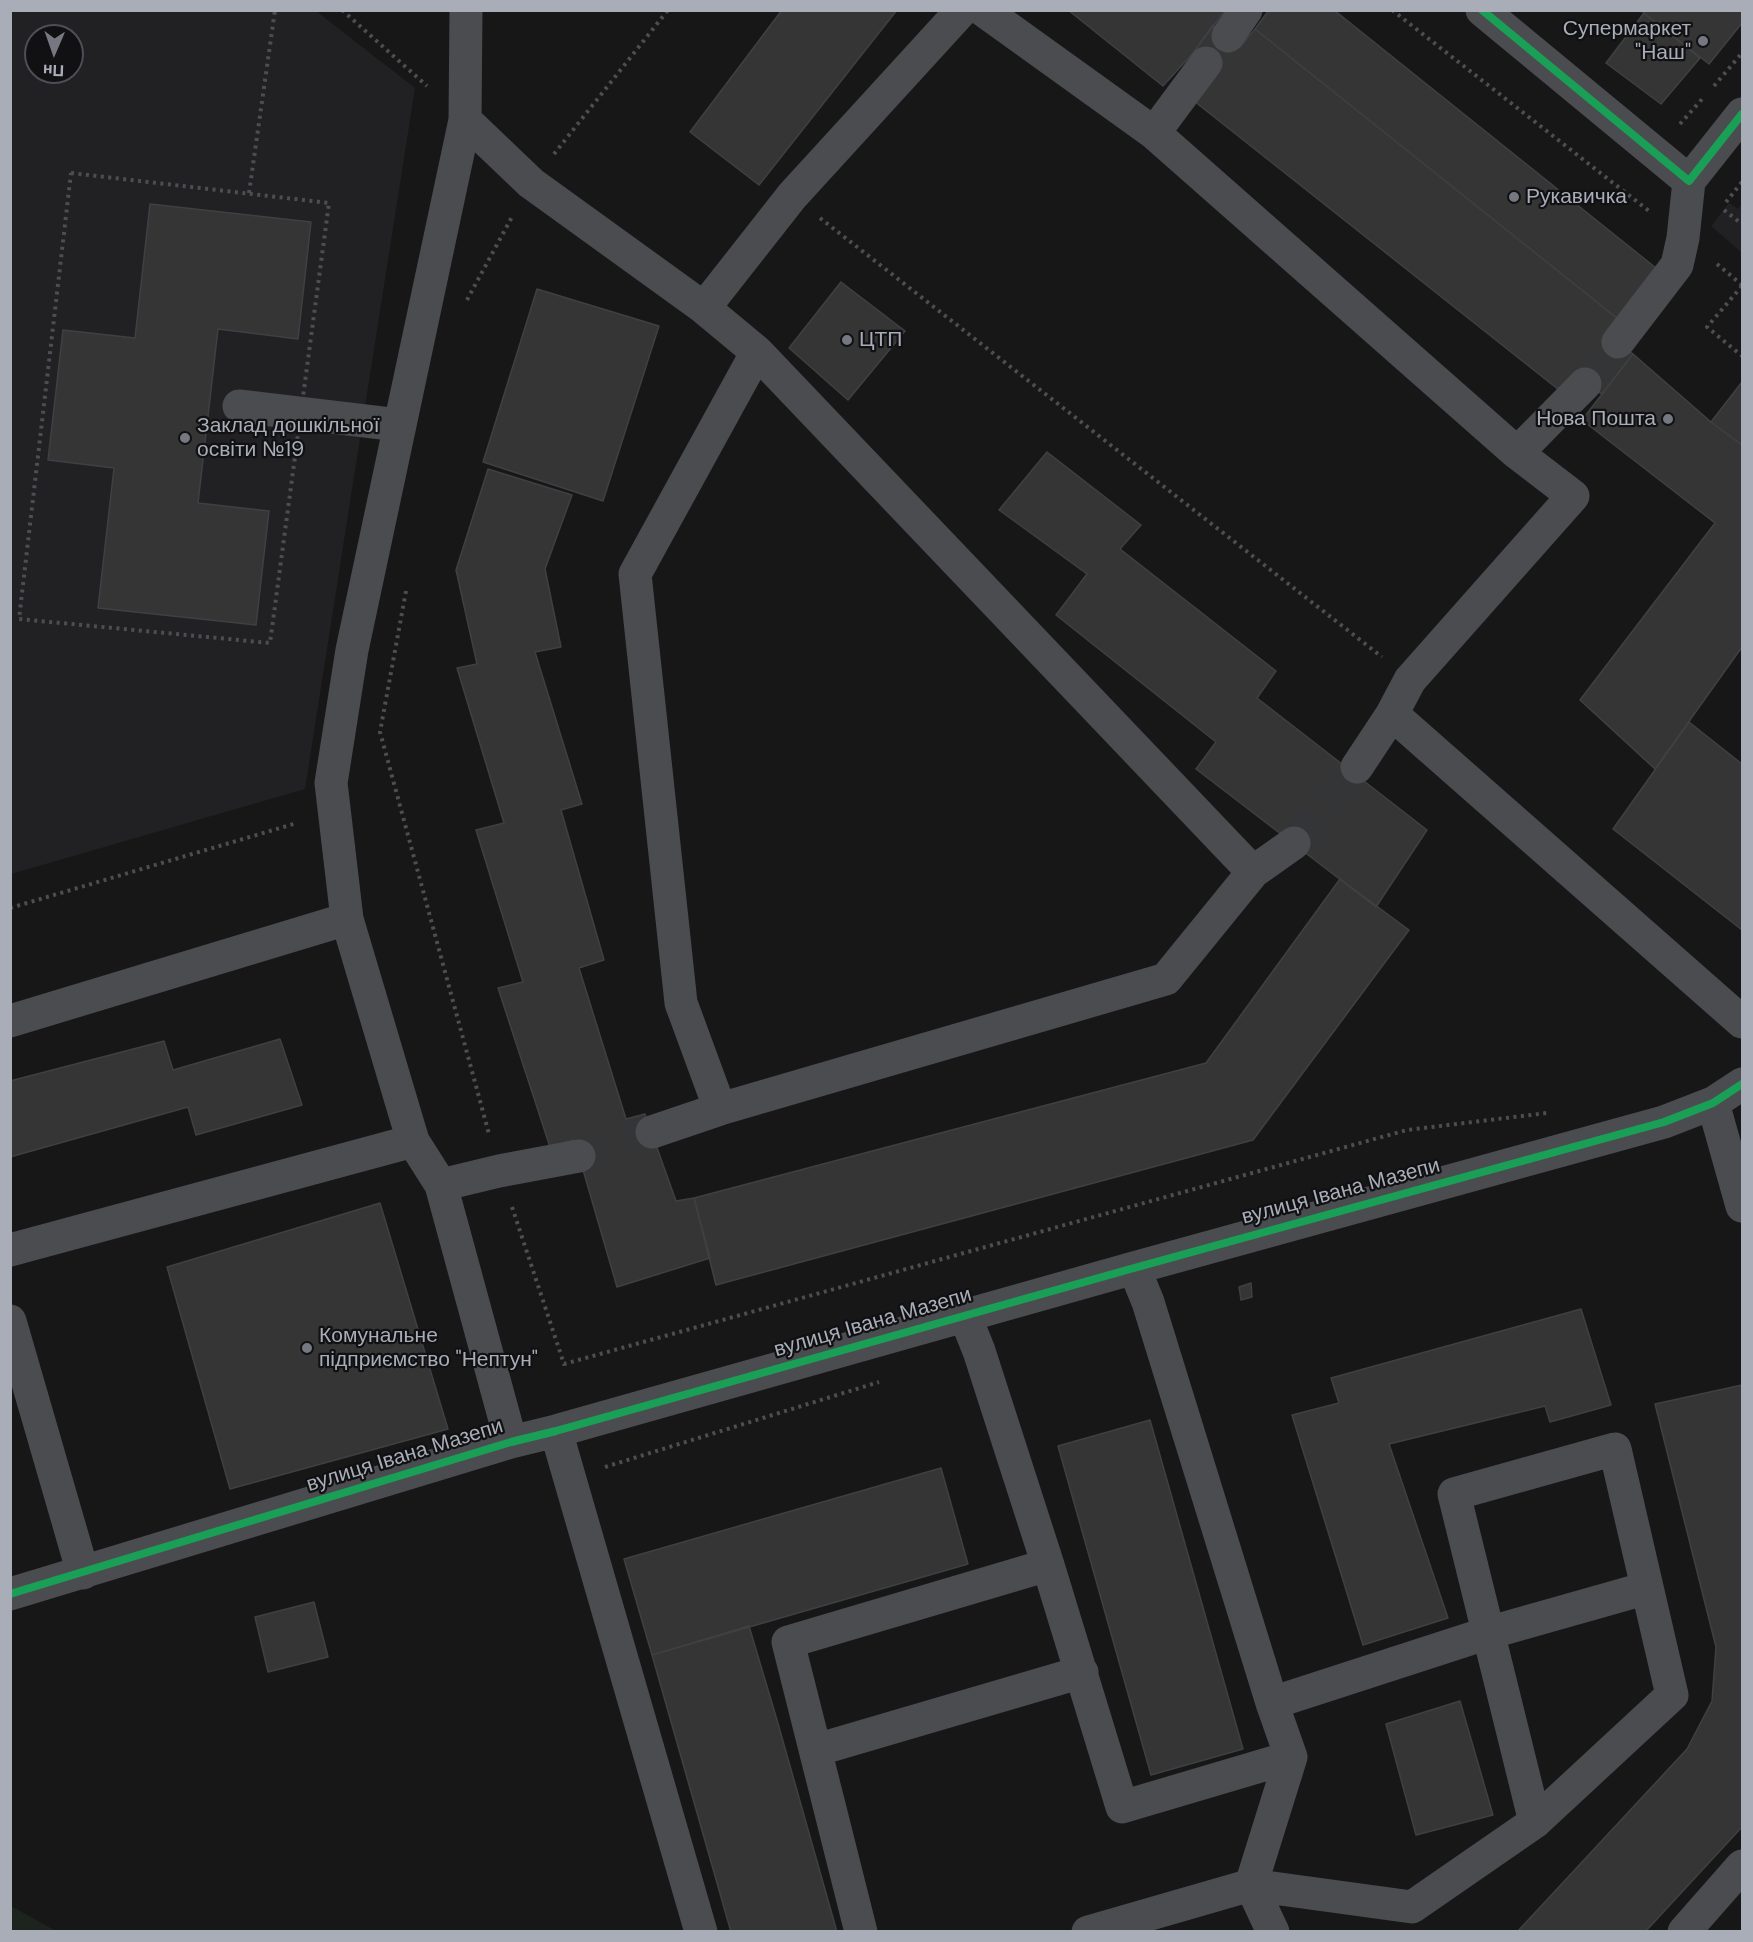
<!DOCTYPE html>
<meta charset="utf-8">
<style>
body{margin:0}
#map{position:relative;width:1753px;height:1942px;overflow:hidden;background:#171717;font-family:"DM Sans",sans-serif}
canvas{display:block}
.frame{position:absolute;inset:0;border:12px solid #a8adb8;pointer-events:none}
.north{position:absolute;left:24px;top:24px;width:60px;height:60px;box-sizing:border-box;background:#111113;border:2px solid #4d4f55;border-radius:50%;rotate:182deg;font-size:16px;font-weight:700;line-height:24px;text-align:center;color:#a8adb8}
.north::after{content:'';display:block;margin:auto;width:21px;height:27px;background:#757880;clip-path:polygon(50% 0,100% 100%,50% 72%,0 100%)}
</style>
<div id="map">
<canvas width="1753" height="1942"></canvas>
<div class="frame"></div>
<div class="north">Пн</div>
</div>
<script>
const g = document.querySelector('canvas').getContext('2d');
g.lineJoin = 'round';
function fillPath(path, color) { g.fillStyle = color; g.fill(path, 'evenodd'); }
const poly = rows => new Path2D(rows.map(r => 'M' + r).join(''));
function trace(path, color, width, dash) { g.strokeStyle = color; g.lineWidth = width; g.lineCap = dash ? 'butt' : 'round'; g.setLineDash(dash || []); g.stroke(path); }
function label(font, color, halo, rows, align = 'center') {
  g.font = font + ' "DM Sans",sans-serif'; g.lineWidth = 4.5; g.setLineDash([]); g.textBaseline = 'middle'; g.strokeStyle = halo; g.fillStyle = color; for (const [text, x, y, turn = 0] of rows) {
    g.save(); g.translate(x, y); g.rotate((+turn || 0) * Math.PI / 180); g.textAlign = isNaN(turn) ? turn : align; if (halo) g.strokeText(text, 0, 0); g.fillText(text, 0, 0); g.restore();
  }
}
fillPath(poly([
 [11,11,316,11,415,88,305,789,11,874],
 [36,36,72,36,72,72,36,72],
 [1729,203,1738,209,1742,203,1742,253,1711,226]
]), '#212123');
fillPath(poly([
 [11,1906,56,1931,11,1931]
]), '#1d241e');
const building = poly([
 [782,10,897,10,759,185,690,132,782,10],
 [1068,10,1222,10,1224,12,1193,53,1163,86,1068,10],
 [1269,10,1334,10,1656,268,1618,319,1255,29,1269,10],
 [1640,10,1742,10,1742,23,1709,64,1640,10],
 [1644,13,1700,58,1661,104,1606,63,1644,13],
 [1213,25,1240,47,1255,29,1618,319,1618,342,1633,354,1602,394,1585,384,1559,390,1194,101,1206,63,1193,53,1213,25],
 [150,204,311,222,298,339,218,329,198,503,269,511,256,625,98,608,114,468,48,460,63,330,135,338,150,204],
 [841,282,905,331,848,400,789,348,841,282],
 [537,289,659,326,603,501,483,462,537,289],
 [1633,354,1711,422,1742,445,1742,647,1655,769,1580,700,1715,523,1582,420,1633,354],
 [1742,382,1742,445,1711,422,1742,382],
 [1047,452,1141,525,1120,549,1276,671,1257,698,1427,830,1376,907,1196,769,1216,742,1056,615,1087,574,999,510,1047,452],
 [488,469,572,495,545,569,561,647,535,652,582,804,561,810,604,960,579,968,626,1119,645,1114,676,1201,694,1198,710,1258,617,1287,579,1156,573,1140,550,1147,498,988,523,982,476,830,504,823,457,668,477,664,456,570,488,469],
 [1689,722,1742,764,1742,930,1613,829,1689,722],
 [1340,879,1409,930,1253,1140,716,1285,694,1198,1206,1063,1340,879],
 [280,1039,302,1105,196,1135,188,1107,10,1157,10,1081,164,1041,173,1070,280,1039],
 [380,1203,448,1429,230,1489,167,1267,380,1203],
 [1251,1283,1252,1297,1241,1300,1239,1287,1251,1283],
 [1581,1309,1611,1405,1550,1422,1545,1406,1389,1444,1448,1618,1363,1645,1292,1415,1339,1403,1331,1378,1581,1309],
 [1742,1385,1742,1827,1645,1932,1517,1932,1687,1749,1712,1701,1716,1647,1655,1404,1742,1385],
 [1150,1420,1243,1749,1151,1775,1058,1446,1150,1420],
 [941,1468,968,1564,652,1655,624,1559,941,1468],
 [314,1602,328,1657,268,1672,255,1617,314,1602],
 [749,1626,777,1720,837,1932,731,1932,652,1655,749,1626],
 [1460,1701,1493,1815,1416,1835,1386,1724,1460,1701]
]);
fillPath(building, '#353536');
trace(building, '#3f4043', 1.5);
trace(poly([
 [1585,384,1618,342],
 [1294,843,1357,767],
 [579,1156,652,1132]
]), '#343537', 33, [33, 16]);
trace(poly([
 [342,10,427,86],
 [1392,10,1649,211],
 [1714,86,1742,53],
 [1680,124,1703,98],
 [554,154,668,10],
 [71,173,329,203,270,643,19,619,71,173],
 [249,193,275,10],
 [1726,202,1742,182],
 [1724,210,1742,224],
 [820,218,1382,657],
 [1717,264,1742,285],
 [1742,286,1707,327,1742,356],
 [467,300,513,215],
 [406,591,380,732,489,1134],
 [10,908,297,823],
 [512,1207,564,1364,1407,1130,1547,1113],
 [605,1467,879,1382]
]), '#4d4e52', 4, [3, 4.5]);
trace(poly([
 [466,10,465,120,531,183,704,308,757,352,635,574,681,1003,720,1109,1166,979,1253,872,1294,843],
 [983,10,1154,133,1517,453,1573,496,1410,680,1392,714,1742,1022],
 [1482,10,1689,181,1742,114],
 [1228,36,1246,10],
 [1154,133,1206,63],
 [704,308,792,196,962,10],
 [1618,342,1677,265,1683,238,1689,181],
 [757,352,1253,872],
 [239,406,399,425],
 [1517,453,1585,384],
 [1357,767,1392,714],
 [347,919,331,783,352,650,465,120],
 [10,1021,347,919,413,1141,441,1185,511,1442],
 [1713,1103,1742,1206],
 [652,1132,720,1109],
 [441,1185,499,1171,579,1156],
 [10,1250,413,1141],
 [1134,1268,1148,1302,1272,1703,1291,1757,1251,1885,1412,1907,1535,1822],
 [10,1321,83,1573],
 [556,1431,701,1932],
 [1615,1449,1672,1695,1535,1822,1454,1494,1615,1449],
 [1048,1565,1122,1807,1291,1757],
 [10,1594,511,1442,556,1431,1134,1268,1664,1122,1713,1103,1742,1084],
 [1272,1703,1488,1633,1647,1588],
 [816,1750,1082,1672],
 [861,1932,788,1642,1048,1565,979,1351,965,1316],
 [1088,1932,1251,1885,1273,1932],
 [1684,1932,1742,1866]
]), '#4b4c50', 33);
trace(poly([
 [1482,10,1689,181,1742,114],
 [10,1594,511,1442,556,1431,1134,1268,1664,1122,1713,1103,1742,1084]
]), '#1a9f57', 8);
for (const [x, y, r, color] of [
 [1703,41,6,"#757880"],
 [1514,197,6,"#757880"],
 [847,340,6,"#757880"],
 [1668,419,6,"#757880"],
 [185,438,6,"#757880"],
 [307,1348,6,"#757880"]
]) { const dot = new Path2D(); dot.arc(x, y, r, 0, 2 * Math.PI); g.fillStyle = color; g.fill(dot); trace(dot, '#111113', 2); }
label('21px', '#a8adb8', '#111113', [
 ["Супермаркет",1691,29,"right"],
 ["\"Наш\"",1691,53,"right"],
 ["Рукавичка",1526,197],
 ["ЦТП",859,340],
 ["Нова Пошта",1656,419,"right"],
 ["Заклад дошкільної",197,426],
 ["освіти №19",197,450],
 ["Комунальне",319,1336],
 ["підприємство \"Нептун\"",319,1360]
], 'left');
label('21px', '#a8adb8', '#111113', [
 ["вулиця Івана Мазепи",1341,1192,-15],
 ["вулиця Івана Мазепи",873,1323,-16],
 ["вулиця Івана Мазепи",405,1456,-17]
]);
</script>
